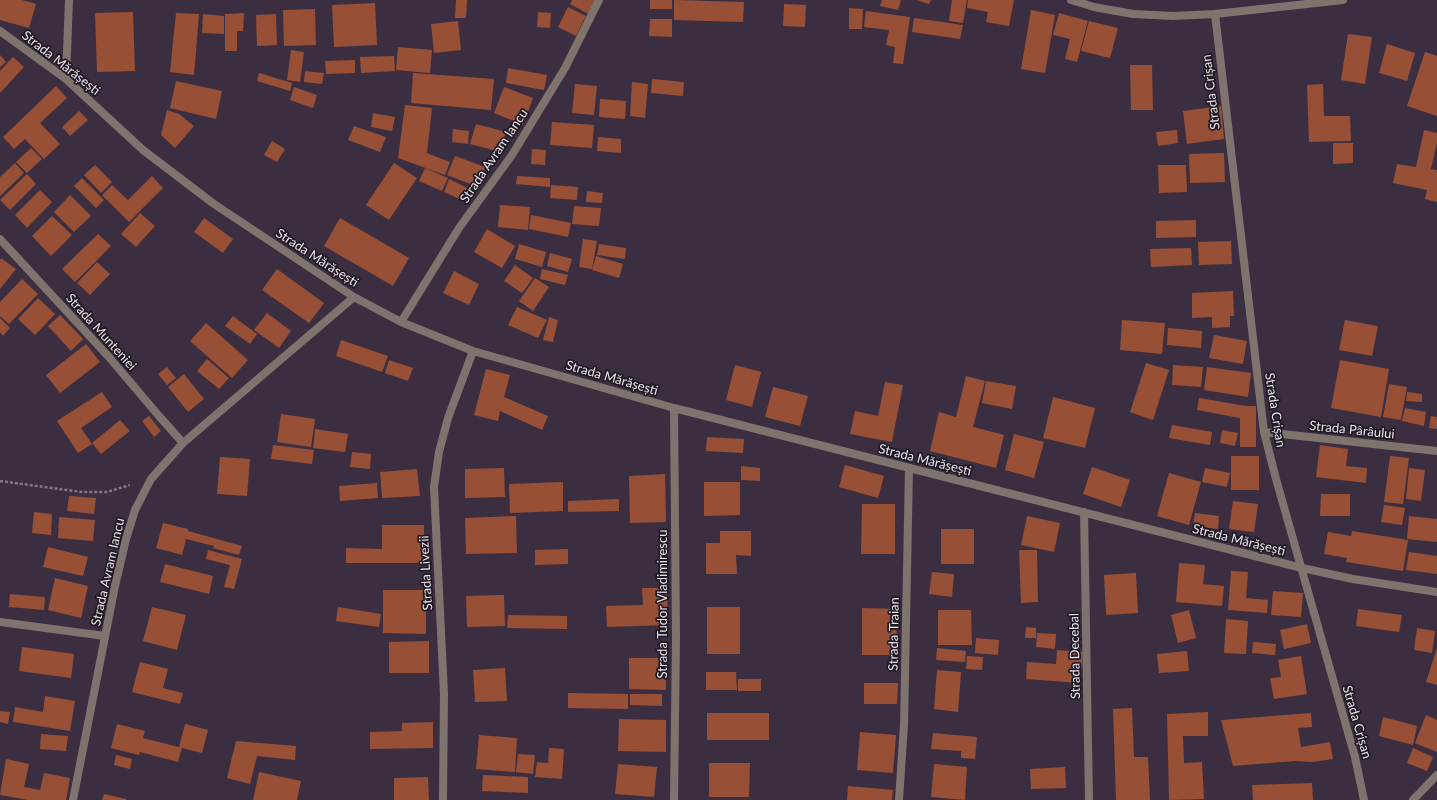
<!DOCTYPE html>
<meta charset="utf-8">
<style>
body{margin:0}
canvas{display:block;background:#3b2e41}
</style>
<canvas width="1437" height="800"></canvas>
<script>
const g = document.querySelector('canvas').getContext('2d');
g.lineJoin = 'round';
function fillPath(path, color) { g.fillStyle = color; g.fill(path, 'evenodd'); }
const poly = rows => new Path2D(rows.map(r => 'M' + r).join(''));
function trace(path, color, width, dash) { g.strokeStyle = color; g.lineWidth = width; g.lineCap = dash ? 'butt' : 'round'; g.setLineDash(dash || []); g.stroke(path); }
function label(font, color, halo, rows, align = 'center') {
  g.font = font + ' Lato,sans-serif'; g.lineWidth = 3.5; g.setLineDash([]); g.textBaseline = 'middle'; g.strokeStyle = halo; g.fillStyle = color; for (const [text, x, y, turn = 0] of rows) {
    g.save(); g.translate(x, y); g.rotate((+turn || 0) * Math.PI / 180); g.textAlign = isNaN(turn) ? turn : align; if (halo) g.strokeText(text, 0, 0); g.fillText(text, 0, 0); g.restore();
  }
}
fillPath(poly([
 [0,0,22,0,36,4,29,28,0,20],
 [456,0,467,0,466,18,455,18],
 [572,0,595,0,588,14,570,4],
 [650,0,672,0,672,9,650,9],
 [674,0,744,2,743,22,674,20],
 [882,0,901,0,898,10,880,6],
 [917,0,931,0,929,4],
 [952,0,967,0,963,23,949,21],
 [968,0,1014,0,1009,26,986,22,988,12,967,8],
 [375,3,377,45,334,47,332,5],
 [784,4,806,5,805,27,783,26],
 [568,7,586,16,576,36,558,27],
 [849,8,863,9,862,29,849,29],
 [315,9,316,45,284,46,283,10],
 [1031,10,1055,15,1045,73,1021,69],
 [866,11,910,17,903,64,893,63,895,47,886,45,889,30,864,27],
 [133,12,135,71,97,72,95,13],
 [538,12,551,13,550,28,537,27],
 [176,13,199,14,194,75,170,72],
 [244,13,243,31,237,31,237,51,225,51,225,14],
 [1059,13,1088,21,1077,62,1065,59,1070,39,1053,35],
 [203,14,224,16,224,34,202,33],
 [276,14,277,45,257,46,256,15],
 [914,18,963,25,960,39,912,32],
 [650,19,672,19,672,37,649,36],
 [458,21,461,50,434,53,431,24],
 [1089,21,1118,28,1110,58,1081,51],
 [1348,34,1372,37,1365,84,1341,80],
 [1387,44,1415,53,1407,81,1379,73],
 [398,47,432,50,430,73,396,70],
 [291,50,304,52,300,82,287,80],
 [1425,52,1437,56,1437,116,1407,106],
 [0,55,6,62,0,67],
 [394,56,395,71,361,73,360,57],
 [13,57,24,67,0,93,0,71],
 [355,60,355,73,326,74,325,61],
 [1130,65,1152,65,1153,110,1131,110],
 [508,68,547,75,544,90,506,83],
 [305,71,324,73,322,84,304,82],
 [259,73,292,83,290,91,257,81],
 [413,73,494,79,491,110,411,103],
 [652,79,684,82,683,96,651,93],
 [176,81,222,91,216,119,170,108],
 [632,82,648,84,645,118,630,116],
 [575,84,597,86,594,115,572,113],
 [1323,84,1324,116,1350,116,1351,141,1309,142,1307,85],
 [56,86,67,98,40,123,60,144,44,159,25,139,14,149,3,137],
 [294,87,317,95,313,108,290,100],
 [504,87,533,98,523,125,494,113],
 [600,99,626,101,625,119,599,117],
 [405,105,432,108,427,153,450,162,445,175,398,158],
 [1221,106,1224,139,1187,144,1183,111],
 [167,110,179,114,194,126,175,148,161,135],
 [79,111,88,120,70,136,62,127],
 [373,113,395,117,392,131,371,127],
 [552,122,594,125,592,148,550,145],
 [476,124,506,132,500,152,470,144],
 [354,126,386,137,380,152,348,140],
 [453,129,469,131,468,144,452,142],
 [1177,130,1178,143,1158,146,1156,132],
 [1424,130,1437,133,1437,143,1431,169,1437,170,1437,202,1425,199,1427,190,1393,183,1397,164,1416,167],
 [598,137,621,139,621,153,597,151],
 [272,141,285,149,277,162,264,155],
 [1333,143,1353,143,1353,163,1333,164],
 [31,148,42,159,27,173,16,162],
 [532,149,546,150,545,165,531,164],
 [1224,153,1225,182,1190,183,1189,154],
 [455,156,485,167,478,187,447,175],
 [15,163,24,173,0,196,0,177],
 [394,163,417,178,389,220,366,205],
 [95,165,112,182,101,193,84,175],
 [1158,165,1186,165,1187,192,1159,193],
 [425,168,448,178,442,191,419,181],
 [27,174,36,184,10,210,0,200],
 [152,176,163,188,129,222,102,195,112,185,128,200],
 [517,176,550,178,550,187,516,184],
 [82,178,104,200,96,208,74,186],
 [449,179,474,191,468,203,444,192],
 [551,185,578,187,577,200,550,198],
 [40,190,52,202,27,228,15,215],
 [587,191,603,193,602,203,586,202],
 [70,195,91,216,74,232,54,212],
 [500,205,530,207,528,230,498,227],
 [574,206,601,208,599,226,572,224],
 [140,213,155,226,136,247,121,234],
 [531,215,571,223,568,237,529,229],
 [52,216,72,235,51,256,32,236],
 [204,218,233,239,223,253,194,232],
 [340,218,409,258,393,286,324,246],
 [1196,220,1196,237,1156,238,1156,221],
 [487,229,515,246,502,268,474,252],
 [98,234,111,246,75,282,62,269],
 [583,239,597,241,592,269,579,267],
 [1231,241,1232,264,1199,265,1198,242],
 [519,244,546,252,542,267,515,259],
 [599,244,626,248,625,259,597,255],
 [1191,248,1192,265,1151,267,1150,249],
 [550,253,572,259,568,272,547,266],
 [596,256,623,264,619,278,592,270],
 [1,258,16,269,0,289,0,260],
 [97,262,110,274,90,295,77,283],
 [515,265,533,278,522,293,504,281],
 [277,269,324,303,309,323,262,290],
 [542,269,568,275,565,285,540,279],
 [454,271,479,284,469,305,443,293],
 [535,278,549,287,533,311,519,301],
 [22,279,38,294,9,324,0,316,0,302],
 [1233,291,1234,316,1230,316,1230,327,1212,328,1212,317,1192,318,1192,293],
 [38,298,55,314,35,335,18,319],
 [517,307,547,320,538,338,508,325],
 [267,313,291,331,279,348,254,330],
 [60,315,83,339,71,351,48,326],
 [233,316,257,334,250,344,225,326],
 [549,317,558,320,553,342,543,340],
 [0,318,10,328,3,336,0,332],
 [1122,320,1165,323,1162,354,1120,350],
 [1345,320,1378,326,1372,356,1339,350],
 [206,323,248,360,232,378,190,341],
 [1168,328,1202,331,1201,348,1167,345],
 [1214,335,1247,341,1243,364,1209,358],
 [341,340,388,356,382,372,336,356],
 [86,344,100,362,60,393,46,375],
 [207,359,229,378,219,389,197,371],
 [389,360,413,368,408,381,385,373],
 [1340,360,1389,369,1381,417,1331,408],
 [1146,363,1169,370,1153,420,1130,412],
 [735,365,761,372,752,407,726,400],
 [1173,365,1203,367,1201,387,1172,385],
 [167,367,176,378,167,385,158,374],
 [1207,367,1251,373,1248,397,1204,390],
 [486,369,510,375,504,397,548,416,542,430,500,411,498,421,474,415],
 [184,374,204,399,188,412,168,387],
 [966,376,985,381,973,427,1004,435,996,468,930,451,939,412,956,417],
 [986,381,1016,386,1012,409,982,403],
 [885,382,903,385,892,442,850,434,855,411,878,416],
 [1389,384,1407,387,1401,420,1383,417],
 [773,387,808,396,800,426,765,417],
 [102,392,112,407,81,428,92,444,78,453,57,421],
 [1407,392,1422,394,1422,402,1406,401],
 [1053,397,1095,408,1085,448,1043,438],
 [1199,398,1246,406,1256,406,1256,447,1240,447,1240,418,1197,410],
 [1405,408,1426,412,1424,426,1402,421],
 [281,414,315,419,311,447,277,442],
 [149,416,161,431,154,437,142,421],
 [1431,416,1437,417,1437,429,1429,428],
 [120,420,130,431,101,454,92,443],
 [1172,425,1212,432,1210,445,1169,438],
 [315,429,348,434,345,452,313,448],
 [1222,430,1238,433,1235,446,1220,443],
 [1014,434,1044,442,1034,478,1005,470],
 [707,437,744,439,743,453,706,451],
 [273,445,314,450,312,464,271,459],
 [1320,445,1348,449,1346,466,1367,468,1366,483,1316,477],
 [352,452,371,454,370,469,350,467],
 [1231,456,1259,456,1259,490,1231,490],
 [1390,456,1409,458,1403,504,1384,502],
 [220,457,250,459,247,496,217,494],
 [845,465,884,476,878,498,839,487],
 [741,466,760,468,760,481,741,480],
 [1092,467,1130,480,1121,507,1083,494],
 [504,468,505,497,465,498,465,469],
 [1205,468,1230,473,1227,487,1202,482],
 [1409,468,1425,470,1421,501,1406,499],
 [417,469,420,496,382,498,380,472],
 [1169,473,1201,482,1189,525,1157,516],
 [665,474,666,522,630,523,629,476],
 [563,482,563,511,510,513,509,484],
 [704,482,740,482,740,515,704,516],
 [377,483,378,498,340,501,339,486],
 [1321,494,1350,494,1350,516,1320,516],
 [69,496,96,498,94,514,67,511],
 [619,499,619,511,568,512,568,501],
 [1233,501,1258,504,1254,532,1229,529],
 [862,504,895,504,895,554,861,554],
 [1384,505,1405,508,1402,525,1381,522],
 [34,512,52,514,51,535,32,533],
 [1195,513,1219,516,1218,529,1193,526],
 [516,516,517,553,466,554,465,518],
 [1027,516,1060,523,1054,552,1021,545],
 [1409,516,1437,519,1437,542,1407,539],
 [59,517,95,520,93,541,58,538],
 [163,523,188,529,188,531,242,546,239,555,213,548,214,546,186,539,182,555,156,548],
 [382,525,424,525,424,563,346,563,346,548,382,549],
 [941,529,974,529,974,564,941,564],
 [720,531,751,531,751,556,736,555,737,574,706,574,706,543,720,543],
 [1352,531,1408,540,1403,571,1346,562,1347,558,1324,554,1328,532,1351,536],
 [48,547,88,557,83,576,43,567],
 [568,549,568,564,535,565,535,550],
 [208,550,242,559,234,589,224,587,230,565,206,559],
 [1019,550,1037,550,1038,602,1021,603],
 [1409,552,1437,556,1437,574,1406,570],
 [1179,563,1205,565,1203,584,1224,586,1222,606,1176,602],
 [165,564,213,576,209,594,160,582],
 [1231,571,1248,572,1246,598,1268,600,1267,613,1228,610],
 [932,572,954,574,952,597,929,594],
 [1136,573,1138,613,1106,615,1104,575],
 [55,578,88,586,81,618,48,610],
 [642,588,667,588,668,625,607,627,606,606,643,605],
 [383,590,426,590,426,634,383,633],
 [1273,591,1303,593,1301,617,1271,615],
 [10,594,45,597,44,610,9,607],
 [504,595,505,626,467,627,466,596],
 [152,607,186,615,177,650,143,641],
 [338,607,381,614,379,627,336,621],
 [707,607,740,607,740,654,707,654],
 [862,608,897,609,896,655,862,655],
 [1358,609,1402,615,1399,632,1356,626],
 [938,610,971,610,972,645,938,645],
 [1189,610,1196,638,1178,643,1171,615],
 [508,615,567,616,567,629,507,628],
 [1226,619,1248,621,1246,654,1224,653],
 [1307,624,1311,643,1284,649,1280,630],
 [1026,627,1036,628,1036,638,1025,638],
 [1417,628,1435,631,1432,653,1414,650],
 [1037,633,1056,634,1055,649,1036,647],
 [976,638,999,640,998,655,975,653],
 [429,641,429,673,389,673,389,642],
 [1253,642,1276,644,1275,655,1252,653],
 [22,647,74,654,71,678,19,671],
 [937,648,966,651,965,662,936,660],
 [1437,648,1437,685,1426,682],
 [1057,650,1083,652,1080,683,1026,679,1027,662,1056,664],
 [1187,651,1189,671,1159,673,1157,654],
 [967,656,983,657,982,670,966,669],
 [1301,656,1307,694,1274,699,1270,678,1281,677,1278,660],
 [629,658,666,658,666,690,629,689],
 [140,662,168,669,163,688,183,693,180,704,132,692],
 [505,668,507,701,475,702,473,670],
 [937,670,961,672,958,712,934,709],
 [706,672,736,672,737,690,706,690],
 [738,679,761,679,761,691,738,691],
 [864,683,898,683,897,704,864,704],
 [568,693,628,694,628,709,568,708],
 [630,694,662,694,662,706,630,705],
 [45,696,75,701,70,731,13,722,15,707,43,712],
 [1132,708,1134,757,1148,757,1150,800,1116,800,1113,709],
 [0,711,10,712,8,724,0,722],
 [1208,712,1208,736,1183,736,1184,763,1202,762,1204,799,1169,800,1167,714],
 [707,713,769,713,769,740,707,740],
 [1311,713,1312,727,1298,728,1301,747,1330,742,1333,759,1313,762,1295,761,1233,766,1221,720],
 [1426,715,1437,720,1437,752,1415,743],
 [1383,717,1417,726,1413,745,1379,736],
 [619,719,666,720,666,752,618,751],
 [433,722,433,748,370,749,370,732,402,731,402,723],
 [117,724,145,731,143,738,179,747,185,724,208,730,202,753,182,748,178,762,140,752,139,755,111,748],
 [860,732,896,735,893,773,857,770],
 [933,733,977,737,975,759,961,758,961,751,931,749],
 [41,734,68,736,66,751,40,749],
 [479,735,517,738,515,772,476,769],
 [236,741,296,746,295,760,257,756,250,784,227,778],
 [549,748,564,749,562,779,535,777,537,762,548,763],
 [1413,748,1433,757,1427,771,1407,763],
 [518,754,535,755,533,774,516,772],
 [116,755,132,759,130,769,114,765],
 [6,759,29,764,24,787,40,790,44,773,70,778,66,800,28,800,0,795],
 [709,763,750,763,749,797,709,797],
 [618,764,657,767,654,797,615,794],
 [934,764,967,767,965,800,931,797],
 [1065,767,1066,788,1031,789,1030,769],
 [259,772,301,781,297,800,253,800],
 [483,775,528,777,528,793,482,791],
 [428,777,429,800,394,800,394,778],
 [1312,783,1313,800,1253,800,1252,785],
 [848,786,893,790,892,800,847,800],
 [104,794,126,799,126,800,102,800]
]), '#974f36');
trace(poly([
 [0,481,82,492,107,492,130,485]
]), '#827888', 2.5, [3, 2]);
trace(poly([
 [1071,0,1094,7,1133,14,1173,16,1215,14,1343,0],
 [1215,14,1264,432,1276,479,1355,757,1364,800],
 [0,31,66,79,143,150,214,204,354,297,401,322,473,351,674,408,1302,568,1353,579,1437,592],
 [66,79,69,0],
 [0,239,108,356,159,416,183,443],
 [401,322,459,228,512,155,565,68,599,0],
 [1264,432,1437,451],
 [1084,512,1089,800],
 [0,622,105,636],
 [73,800,115,586,126,539,135,510,151,479,183,443,354,297],
 [443,800,444,694,434,487,439,452,448,418,473,351],
 [674,800,676,638,674,408],
 [899,800,904,725,909,468],
 [1413,800,1437,775]
]), '#7f746d', 8);
label('13px', '#ece4f0', '#1f1921', [
 ["Strada Mărășești",61,63,38],
 ["Strada Crișan",1211,92,-97],
 ["Strada Avram Iancu",494,156,-56],
 ["Strada Mărășești",317,258,33],
 ["Strada Munteniei",101,332,48],
 ["Strada Mărășești",612,378,16],
 ["Strada Crișan",1275,410,81],
 ["Strada Pârâului",1352,430,6],
 ["Strada Mărășești",925,460,14],
 ["Strada Mărășești",1239,540,14],
 ["Strada Avram Iancu",108,572,-77],
 ["Strada Livezii",426,573,-93],
 ["Strada Tudor Vladimirescu",663,604,-90],
 ["Strada Traian",894,634,-89],
 ["Strada Decebal",1075,656,-91],
 ["Strada Crișan",1357,722,74]
]);
</script>
